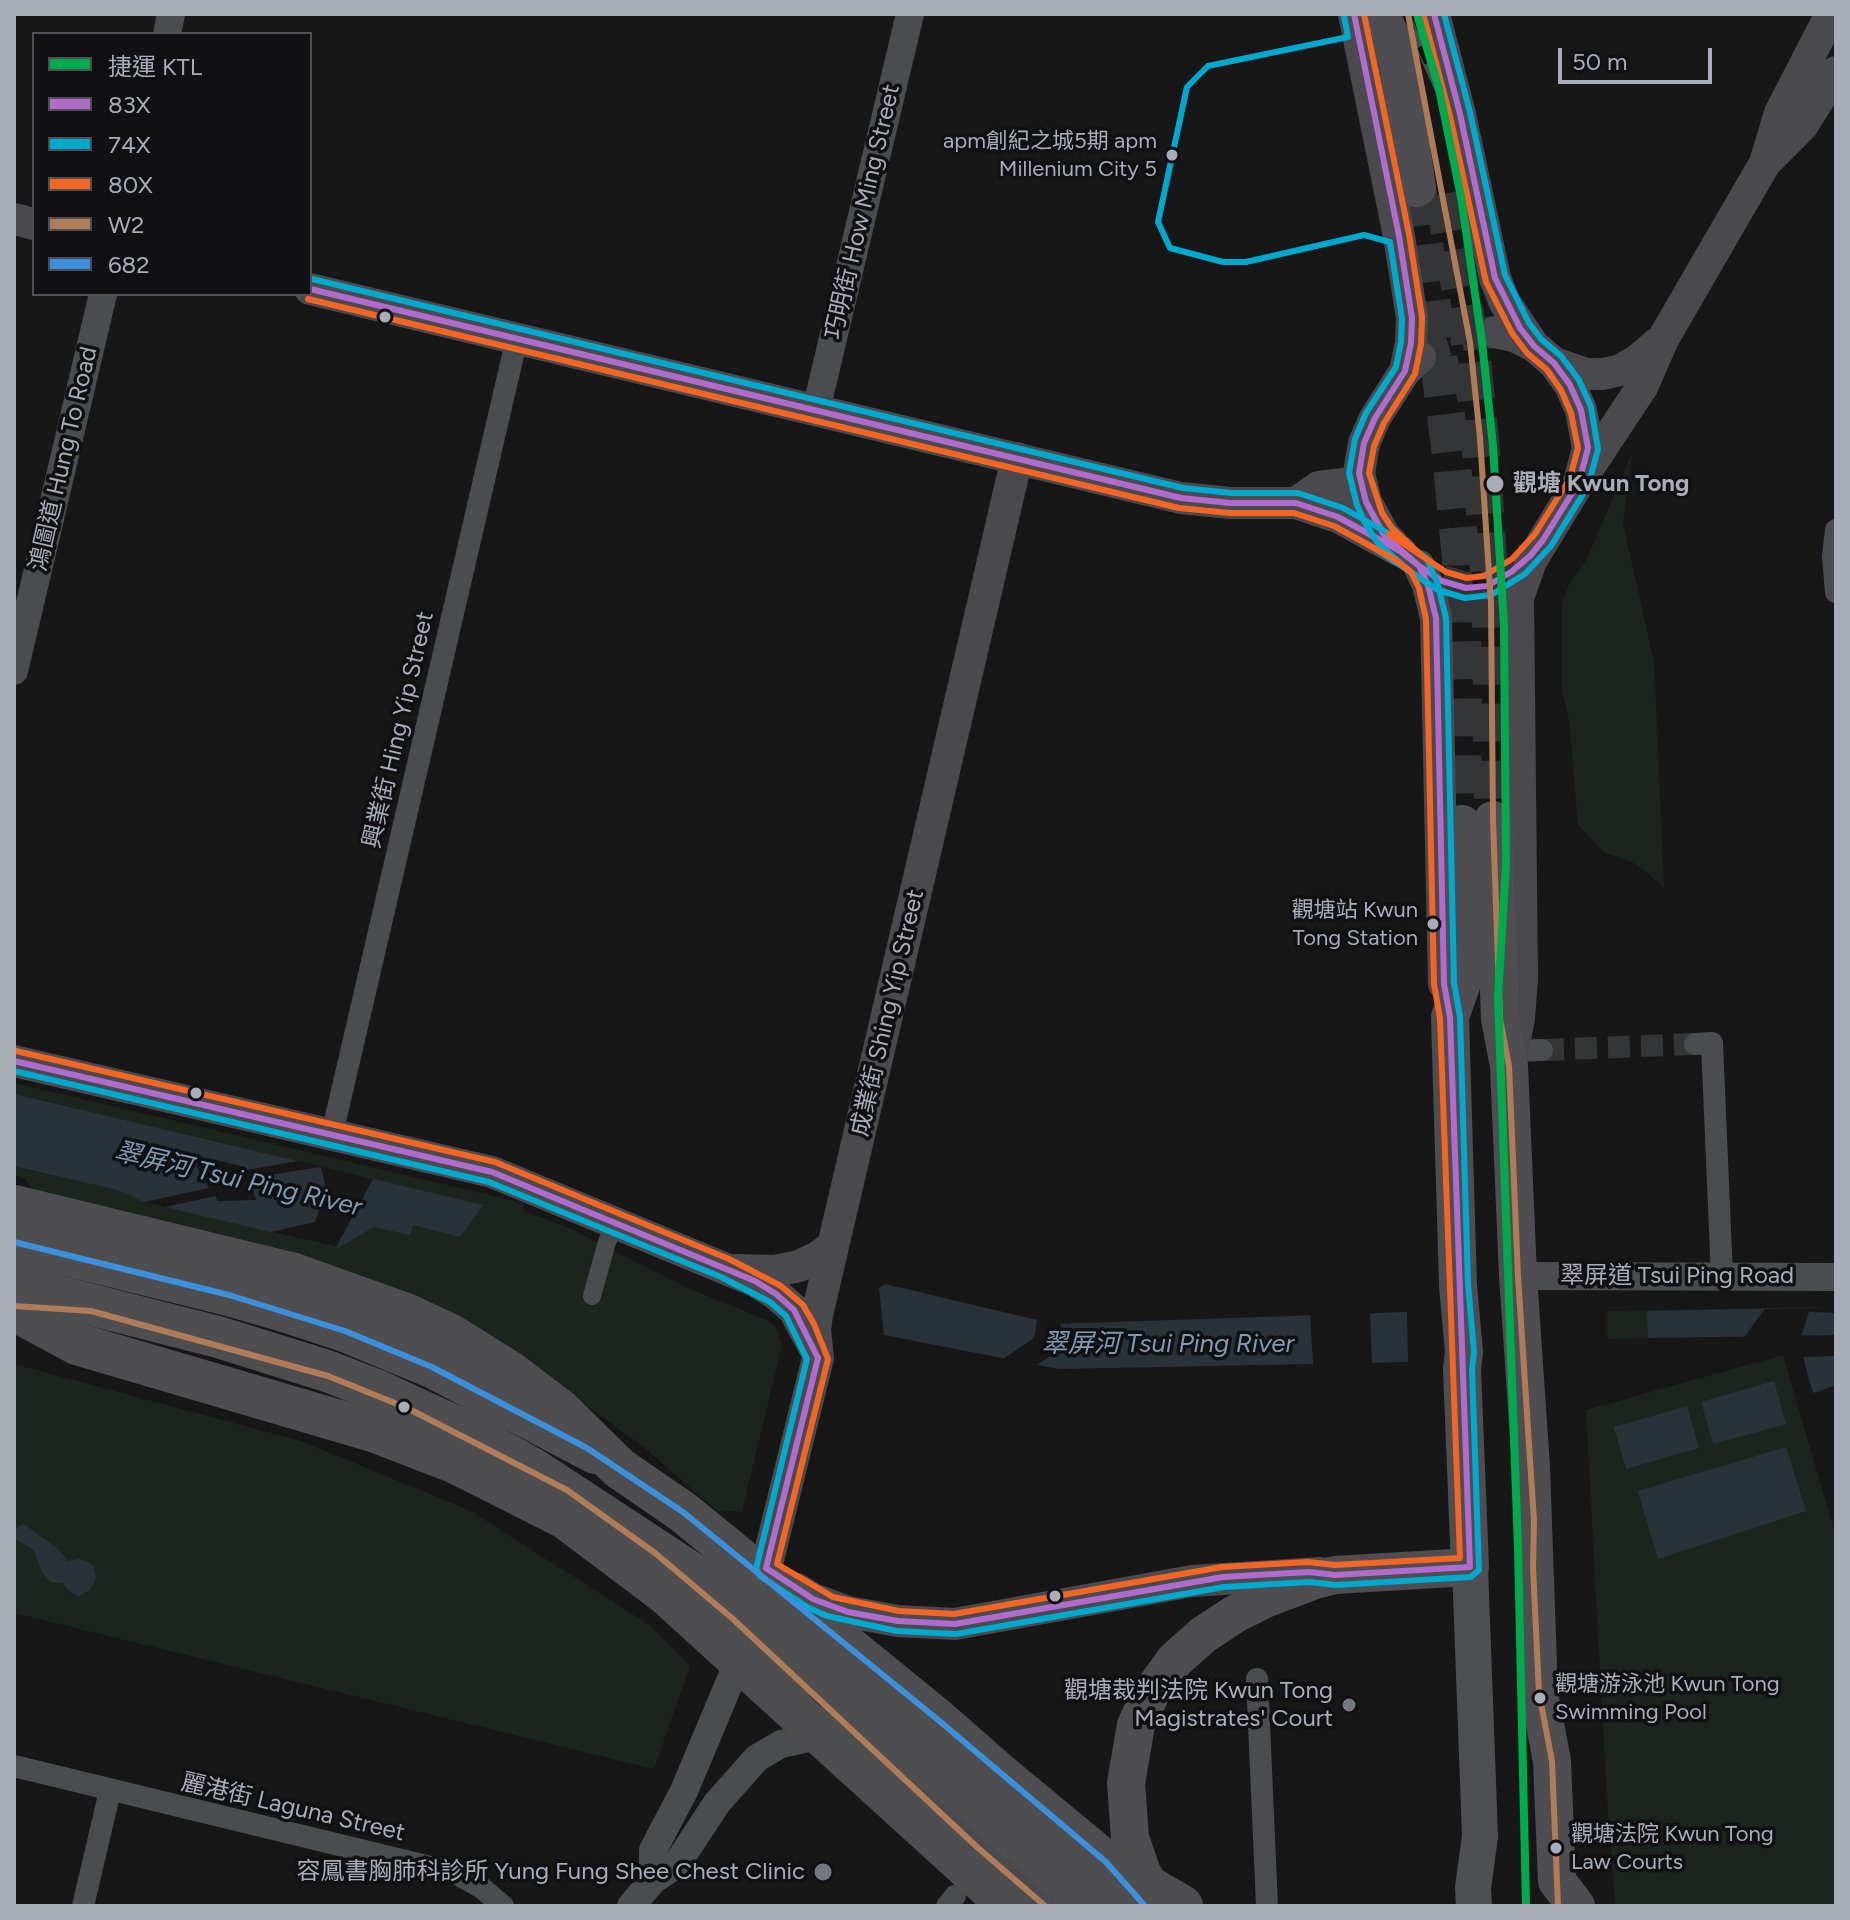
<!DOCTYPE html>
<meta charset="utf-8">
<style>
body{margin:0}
#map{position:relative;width:1850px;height:1920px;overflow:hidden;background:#171717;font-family:Figtree,"Noto Sans TC",sans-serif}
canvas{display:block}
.frame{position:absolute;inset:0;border:16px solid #a8adb8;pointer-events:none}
.legend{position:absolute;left:32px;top:32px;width:280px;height:264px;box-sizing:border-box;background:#111113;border:2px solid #4d4f55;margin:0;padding:10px 14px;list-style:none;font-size:24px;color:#a8adb8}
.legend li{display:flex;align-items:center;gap:16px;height:40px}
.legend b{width:40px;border:2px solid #4d4f55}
.scale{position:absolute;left:1558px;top:48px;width:154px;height:36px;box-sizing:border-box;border:4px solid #a8adb8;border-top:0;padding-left:10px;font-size:24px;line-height:28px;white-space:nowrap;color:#a8adb8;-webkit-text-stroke:6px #111113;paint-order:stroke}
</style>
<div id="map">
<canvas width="1850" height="1920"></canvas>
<div class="frame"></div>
<ul class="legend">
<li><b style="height:10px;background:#00ab4e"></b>捷運 KTL</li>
<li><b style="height:10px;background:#b06ccc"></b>83X</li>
<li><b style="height:10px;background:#00a9ce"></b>74X</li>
<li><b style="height:10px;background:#f26522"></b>80X</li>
<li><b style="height:10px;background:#b07c57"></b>W2</li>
<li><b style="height:10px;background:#3a90db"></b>682</li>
</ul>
<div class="scale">50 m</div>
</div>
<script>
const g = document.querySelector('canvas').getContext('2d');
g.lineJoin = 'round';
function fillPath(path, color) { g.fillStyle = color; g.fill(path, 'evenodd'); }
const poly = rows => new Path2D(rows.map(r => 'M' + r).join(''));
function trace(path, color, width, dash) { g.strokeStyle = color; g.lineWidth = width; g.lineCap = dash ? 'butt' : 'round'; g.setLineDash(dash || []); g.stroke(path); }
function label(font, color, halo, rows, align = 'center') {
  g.font = font + ' Figtree,"Noto Sans TC",sans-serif'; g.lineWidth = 7; g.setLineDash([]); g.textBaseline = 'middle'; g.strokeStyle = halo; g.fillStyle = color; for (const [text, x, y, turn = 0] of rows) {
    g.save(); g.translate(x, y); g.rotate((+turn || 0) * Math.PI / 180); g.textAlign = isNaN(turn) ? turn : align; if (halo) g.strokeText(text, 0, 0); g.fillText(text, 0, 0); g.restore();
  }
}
fillPath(poly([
 [1632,454,1623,523,1654,662,1664,887,1636,864,1604,852,1578,825,1569,719,1562,690,1562,602,1570,582,1586,561],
 [14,1083,524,1203,522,1210,569,1228,688,1288,767,1320,775,1326,782,1344,742,1512,716,1510,640,1444,587,1406,532,1371,129,1220,122,1210,112,1207,108,1210,35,1193,25,1178,14,1175],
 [1836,1307,1836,1335,1607,1339,1607,1311],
 [1783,1355,1836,1537,1836,1906,1618,1906,1615,1901,1607,1799,1586,1410],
 [14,1364,301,1441,469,1510,648,1624,690,1666,654,1769,14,1613]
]), '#1d241e');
fillPath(poly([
 [14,1094,483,1205,460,1237,413,1225,410,1235,374,1227,338,1248,144,1202,118,1190,14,1166],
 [885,1284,1054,1324,1407,1312,1408,1362,1058,1369,884,1335,879,1288],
 [1836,1307,1836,1335,1648,1338,1647,1311],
 [1836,1356,1836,1385,1813,1393,1803,1357],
 [1774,1381,1786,1424,1713,1444,1701,1402],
 [1687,1406,1699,1448,1626,1469,1614,1427],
 [1786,1447,1806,1511,1658,1559,1638,1491],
 [24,1524,57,1548,68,1561,80,1559,89,1562,95,1570,96,1579,90,1590,79,1596,70,1592,63,1583,51,1582,43,1574,33,1549,14,1539,14,1530]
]), '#2a3239');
fillPath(poly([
 [209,1158,245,1167,246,1170,299,1161,373,1179,336,1247,272,1232,315,1222,326,1189,321,1167,249,1178,256,1200,218,1201,215,1196,165,1207,144,1202,209,1188,196,1166],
 [1836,1307,1836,1313,1809,1312,1801,1336,1744,1337,1765,1309],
 [1370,1313,1372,1363,1313,1364,1310,1315],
 [1037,1320,1061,1324,1057,1352,1037,1365,1003,1359,1034,1338]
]), '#171717');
trace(poly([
 [1542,1050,1695,1044]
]), '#343537', 22, [22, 11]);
trace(poly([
 [1420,357,1443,341,1462,335,1495,332],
 [1442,581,1466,588,1487,586,1511,572,1530,556]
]), '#343537', 32, [32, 16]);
trace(poly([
 [1417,188,1451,455,1461,559,1463,697,1462,824],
 [1443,194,1470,342,1480,438,1491,603,1493,820]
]), '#343537', 38, [38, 19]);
trace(poly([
 [592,1296,607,1242,617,1222]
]), '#4b4c50', 18);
trace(poly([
 [1836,530,1833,557,1836,592],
 [1695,1044,1712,1043,1722,1277],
 [1512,1051,1542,1050],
 [332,1134,517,338],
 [1257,1679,1267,1906],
 [14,1766,455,1873,482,1888,503,1906],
 [83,1906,110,1791],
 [947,1906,955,1896]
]), '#4b4c50', 22);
trace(poly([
 [167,34,171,14],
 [816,410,910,14],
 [14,671,103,294],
 [1518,1276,1836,1277],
 [653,1880,653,1850,684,1791,744,1648],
 [631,1906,653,1880,677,1864,717,1803,757,1758,781,1744,817,1736,831,1737]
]), '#4b4c50', 28);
trace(poly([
 [1354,14,1399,236,1412,318,1411,343,1405,371],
 [1434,14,1460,114,1495,278,1505,303,1534,346],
 [1767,161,1802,126,1836,72],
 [14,219,34,224],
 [310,289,1181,498,1230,503,1296,503,1338,517,1400,551],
 [1495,332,1514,336,1534,346,1554,363,1570,385,1581,410,1588,448,1579,482,1531,561,1518,598,1522,979,1519,1018,1511,1059],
 [1554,363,1586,374,1603,374,1621,370,1638,360,1659,342],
 [1585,473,1642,387,1663,339,1765,163,1780,113,1831,14],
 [1296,503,1319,487,1344,484,1355,490,1366,502],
 [1392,543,1384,535,1366,502,1359,473,1364,443,1375,418,1405,371,1420,357],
 [1419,566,1428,585,1436,618,1444,984],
 [14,1061,492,1172,755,1281,776,1294,794,1310,815,1349],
 [736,1270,775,1271,799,1266,818,1257,833,1246],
 [766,1568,818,1358,815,1330,817,1315,1017,458],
 [797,1589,813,1599,848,1612,898,1621,955,1624,1192,1581,1320,1573],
 [835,1714,977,1847,1045,1906]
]), '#4a4a4e', 32);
trace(poly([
 [1470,1567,1480,1836,1473,1888,1474,1906]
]), '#4d4f52', 36);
trace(poly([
 [1386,14,1399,64,1417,188],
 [1493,820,1500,1019,1509,1066,1518,1276,1531,1467,1539,1693,1552,1761,1557,1881,1576,1906],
 [1159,1900,1142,1873,1130,1838,1126,1783,1136,1725,1151,1693,1175,1660,1203,1635,1235,1614,1265,1599,1315,1580,1335,1575,1470,1567,1462,1369,1464,1352,1458,1285,1450,1017,1462,983,1462,824]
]), '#4e4e52', 38);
trace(poly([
 [14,1206,294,1274],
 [14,1310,77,1344,373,1431,456,1463,565,1518,666,1594],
 [284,1311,345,1331,432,1367,595,1453],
 [376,1390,467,1432,533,1469],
 [1002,1776,1106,1862,1131,1890],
 [978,1807,1095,1906]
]), '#4e4e51', 42);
const rail = poly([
 [1405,14,1439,89]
]);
trace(rail, '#4b4c4f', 9);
trace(rail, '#111113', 6, [18]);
trace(poly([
 [14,1242,229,1295,284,1311],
 [294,1274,406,1314,451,1335,510,1372,561,1411,619,1468,683,1512,937,1719,1002,1776],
 [14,1285,218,1337,327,1371,376,1390],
 [533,1469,696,1576,978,1807],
 [666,1594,1009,1906],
 [1106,1862,1182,1906]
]), '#4e4e51', 42);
trace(poly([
 [1354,14,1399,236,1412,318,1411,343,1405,371,1375,418,1364,443,1359,473,1366,502,1384,535,1419,566,1442,581,1466,588,1487,586,1511,572,1530,556,1543,540,1579,482,1588,448,1581,410,1570,385,1554,363,1534,346,1520,328,1495,278,1460,114,1434,14],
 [310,289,1181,498,1230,503,1296,503,1338,517,1400,551,1419,566,1428,585,1436,618,1444,984,1450,1017,1470,1567],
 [14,1061,492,1172,755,1281,776,1294,794,1310,818,1358],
 [766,1568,813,1599,848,1612,898,1621,955,1624,1223,1577,1309,1572,1335,1575,1470,1567],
 [766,1568,818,1358]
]), '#b06ccc', 6);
trace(poly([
 [1344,16,1348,37,1208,66,1187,87,1158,222,1170,248,1223,262,1246,262,1364,235,1390,242,1402,319,1401,342,1396,367,1366,413,1355,439,1349,473,1357,505,1365,523,1377,542,1408,570],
 [1377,550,1438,590,1465,598,1491,595,1525,574,1551,546,1588,486,1598,449,1591,407,1579,380,1561,356,1541,339,1529,323,1505,275,1470,112,1444,14],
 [14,1071,489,1182,721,1277,770,1302,786,1316,807,1359,756,1569,760,1576,807,1607,827,1616,897,1631,956,1634,1224,1587,1309,1582,1336,1585,1471,1577,1479,1570,1472,1369,1474,1352,1468,1284,1460,1017,1454,983,1446,618,1437,582,1427,559,1406,543,1343,508,1298,493,1231,493,1183,488,312,279]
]), '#00a9ce', 6);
trace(poly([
 [1364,14,1409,234,1422,317,1421,344,1415,374,1384,423,1374,446,1369,473,1382,513,1392,528,1422,556],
 [1389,534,1446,572,1467,578,1484,576,1512,559,1535,534,1570,478,1578,448,1571,413,1561,390,1547,370,1527,353,1512,333,1486,282,1450,116,1424,17],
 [16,1051,495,1162,729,1259,781,1286,803,1305,814,1324,828,1359,777,1564,833,1597,899,1611,954,1614,1222,1567,1308,1562,1335,1565,1460,1558,1440,1018,1434,984,1426,619,1419,588,1411,572,1394,559,1334,526,1294,513,1230,513,1179,508,308,299]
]), '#f26522', 6);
trace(poly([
 [1408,14,1470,342,1480,438,1491,603,1493,820,1500,1019,1509,1066,1518,1276,1534,1521,1533,1567,1539,1693,1552,1761,1558,1906],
 [14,1306,91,1311,328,1376,407,1408,567,1490,655,1553,733,1619,977,1847,1045,1906]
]), '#b07c57', 6);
trace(poly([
 [14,1242,229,1295,345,1331,432,1367,587,1448,683,1512,937,1719,1106,1862,1145,1906]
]), '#3a90db', 6);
trace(poly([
 [1417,14,1439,89,1461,197,1482,342,1493,446,1504,626,1506,864,1498,996,1518,1548,1526,1906]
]), '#00ab4e', 8);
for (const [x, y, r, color] of [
 [1172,155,7,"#a8adb8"],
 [385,317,7,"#a8adb8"],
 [1495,484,10,"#a8adb8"],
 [1433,924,7,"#a8adb8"],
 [196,1093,7,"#a8adb8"],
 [404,1407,7,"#a8adb8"],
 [1055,1596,7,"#a8adb8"],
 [1540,1698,7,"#a8adb8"],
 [1349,1705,8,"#757880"],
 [1556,1848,7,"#a8adb8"],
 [823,1872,10,"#757880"]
]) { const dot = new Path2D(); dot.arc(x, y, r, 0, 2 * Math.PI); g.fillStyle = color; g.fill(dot); trace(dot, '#111113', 3); }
label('22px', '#a8adb8', '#111113', [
 ["apm創紀之城5期 apm",1157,142],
 ["Millenium City 5",1157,170],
 ["觀塘站 Kwun",1418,911],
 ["Tong Station",1418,939],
 ["觀塘游泳池 Kwun Tong",1555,1685,"left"],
 ["Swimming Pool",1555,1713,"left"],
 ["觀塘法院 Kwun Tong",1571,1835,"left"],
 ["Law Courts",1571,1863,"left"]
], 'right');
label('24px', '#a8adb8', '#111113', [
 ["巧明街 How Ming Street",863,212,-77],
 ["鴻圖道 Hung To Road",64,459,-77],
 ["興業街 Hing Yip Street",399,730,-77],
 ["成業街 Shing Yip Street",888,1013,-77],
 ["翠屏道 Tsui Ping Road",1677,1276],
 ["麗港街 Laguna Street",293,1808,13]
]);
label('bold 24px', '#a8adb8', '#111113', [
 ["觀塘 Kwun Tong",1513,484]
], 'left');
label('24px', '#a8adb8', '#111113', [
 ["觀塘裁判法院 Kwun Tong",1333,1691],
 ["Magistrates' Court",1333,1719],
 ["容鳳書胸肺科診所 Yung Fung Shee Chest Clinic",805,1872]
], 'right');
label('italic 26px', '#7f9bb3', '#111113', [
 ["翠屏河 Tsui Ping River",238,1180,13],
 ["翠屏河 Tsui Ping River",1168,1344]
]);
</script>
